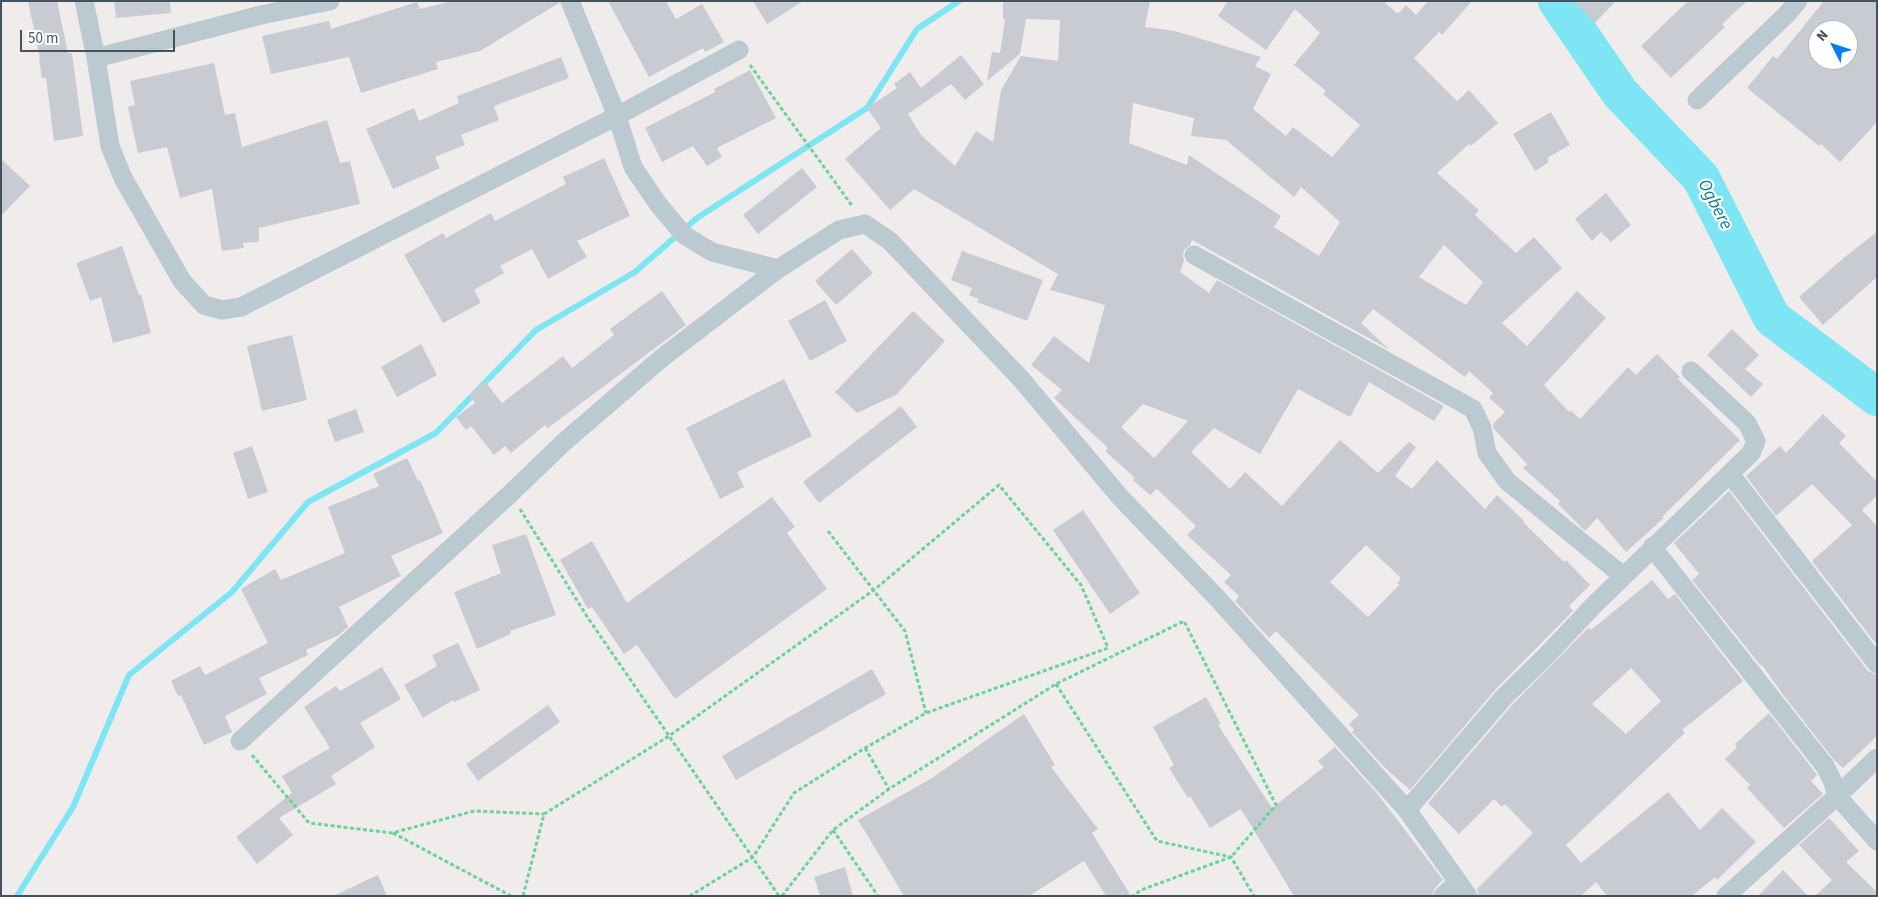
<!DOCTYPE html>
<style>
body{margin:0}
#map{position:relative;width:1878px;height:897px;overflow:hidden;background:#f0ecec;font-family:"Source Sans 3",sans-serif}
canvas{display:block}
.frame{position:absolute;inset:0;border:2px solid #43525c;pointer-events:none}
.north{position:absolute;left:1808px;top:20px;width:50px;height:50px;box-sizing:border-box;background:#fff;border:1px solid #b4babe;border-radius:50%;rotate:311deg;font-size:14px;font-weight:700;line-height:20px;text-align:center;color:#43525c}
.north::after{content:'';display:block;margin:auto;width:18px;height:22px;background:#077eef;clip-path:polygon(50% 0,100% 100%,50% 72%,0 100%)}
.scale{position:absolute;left:20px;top:30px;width:155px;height:22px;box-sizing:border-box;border:2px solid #43525c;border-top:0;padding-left:6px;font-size:15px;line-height:18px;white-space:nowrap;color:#43525c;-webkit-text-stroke:4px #fff;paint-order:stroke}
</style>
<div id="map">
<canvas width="1878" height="897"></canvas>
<div class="frame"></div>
<div class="north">N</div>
<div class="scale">50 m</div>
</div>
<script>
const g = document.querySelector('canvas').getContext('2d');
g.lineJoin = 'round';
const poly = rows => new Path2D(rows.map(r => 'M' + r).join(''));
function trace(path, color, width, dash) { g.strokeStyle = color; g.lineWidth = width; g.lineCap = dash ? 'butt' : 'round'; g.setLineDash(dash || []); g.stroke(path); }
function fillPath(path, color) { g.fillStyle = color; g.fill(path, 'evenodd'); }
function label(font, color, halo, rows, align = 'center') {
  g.font = font + ' "Source Sans 3",sans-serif'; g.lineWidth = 4.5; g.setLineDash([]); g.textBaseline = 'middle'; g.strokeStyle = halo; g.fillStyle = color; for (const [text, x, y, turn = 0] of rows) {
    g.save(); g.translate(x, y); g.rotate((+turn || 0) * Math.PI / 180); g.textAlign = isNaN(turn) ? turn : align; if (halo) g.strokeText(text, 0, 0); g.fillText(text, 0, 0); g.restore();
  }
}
trace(poly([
 [17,896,73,807,129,675,232,592,308,502,436,433,536,330,635,272,697,218,867,108,917,29,959,1]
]), '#7de5f4', 6);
trace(poly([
 [1557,1,1620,93,1701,178,1772,318,1877,397]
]), '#7de5f4', 38);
fillPath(poly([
 [28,1,57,1,68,53,72,53,83,136,54,141,46,78,42,78,39,59,40,59],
 [114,1,170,1,171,13,116,18],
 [453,1,559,1,559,3,480,51,436,62,438,69,361,93,349,57,271,74,262,36,329,21,331,29,417,2,420,9],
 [608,1,666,1,676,19,702,4,724,42,705,52,703,48,649,77],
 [753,1,803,1,767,24],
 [1003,1,1150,1,1145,27,1175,31,1261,57,1255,66,1271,74,1253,109,1286,136,1293,127,1332,157,1360,125,1323,94,1326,91,1294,65,1320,33,1295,9,1266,50,1218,16,1228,1,1383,1,1398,14,1406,5,1416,15,1428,1,1472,1,1442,35,1439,32,1414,58,1457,101,1469,90,1498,123,1471,146,1469,144,1437,173,1479,210,1475,215,1516,253,1534,237,1562,268,1502,323,1527,346,1577,291,1606,318,1544,385,1569,412,1570,410,1580,419,1628,367,1636,375,1657,354,1680,377,1678,379,1740,440,1662,517,1664,518,1626,552,1597,518,1585,531,1558,504,1560,501,1523,468,1527,464,1494,429,1493,424,1505,412,1489,398,1493,393,1469,371,1465,377,1373,309,1361,323,1390,350,1192,240,1190,245,1184,250,1183,256,1184,261,1180,272,1209,293,1217,280,1444,406,1434,421,1369,382,1350,417,1298,389,1260,454,1214,428,1191,452,1230,489,1245,472,1282,506,1340,440,1378,473,1409,442,1416,447,1395,476,1412,489,1437,460,1485,509,1497,495,1524,521,1523,522,1564,562,1566,560,1590,585,1569,606,1573,611,1495,690,1410,790,1384,767,1352,732,1354,730,1349,724,1359,715,1276,631,1269,638,1235,601,1239,596,1224,582,1231,575,1187,535,1196,526,1157,489,1150,495,1133,480,1135,478,1105,451,1108,448,1054,398,1062,390,1031,365,1054,336,1089,363,1105,305,1050,290,1058,274,914,189,890,210,845,159,881,128,867,108,897,88,894,84,910,72,921,88,961,55,984,84,965,100,951,84,908,114,921,135,955,166,976,131,993,142,1001,90,1021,56,1058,61,1060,20,1026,19,1020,54,987,81,992,52,1000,53,1005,19,1003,19],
 [1133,103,1194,118,1191,136,1226,140,1294,197,1301,187,1340,222,1319,256,1274,227,1281,216,1189,155,1187,165,1129,143],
 [1444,245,1483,282,1466,305,1419,277],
 [1143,404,1188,421,1154,458,1121,427],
 [1366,545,1401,578,1397,583,1399,585,1368,617,1330,582],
 [1574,1,1616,1,1595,23],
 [1688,1,1747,1,1722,24,1725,27,1671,78,1641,46],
 [1824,1,1877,1,1877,122,1840,162,1821,144,1819,146,1747,88,1773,56,1777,59],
 [1818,30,1848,30,1848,60,1818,60],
 [561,57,569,78,494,106,499,120,461,135,465,145,435,157,440,168,393,189,366,129,414,108,419,121,459,103,457,96],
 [214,63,225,115,235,113,242,147,327,120,340,163,350,161,360,204,259,228,259,242,243,243,244,248,222,251,212,189,180,198,167,147,138,153,128,107,135,105,130,81],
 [750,70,776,118,717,148,722,157,707,166,693,146,662,162,645,128,715,92,714,89],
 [1551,112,1570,145,1547,158,1549,162,1535,171,1513,134],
 [604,158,630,216,577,241,587,257,548,279,532,249,500,266,504,273,474,290,481,303,443,323,404,255,443,233,446,238,491,213,495,221,566,184,563,177],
 [1,159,30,186,1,216],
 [802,168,817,187,758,234,743,215],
 [1606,193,1631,225,1611,242,1601,232,1592,241,1575,219],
 [1877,232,1877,277,1823,325,1799,297,1846,256],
 [122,246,139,295,141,294,151,333,113,343,101,297,90,301,76,263],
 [852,249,873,273,836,305,815,281],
 [962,251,1043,280,1027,321,977,302,979,299,969,295,972,288,951,280],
 [662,291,686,325,548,428,545,425,511,453,505,446,494,455,471,426,466,430,456,417,475,403,469,395,485,381,502,403,563,356,572,368,614,335,610,329],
 [825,300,847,341,810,361,788,321],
 [913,311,945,341,896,395,857,413,835,392],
 [1732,329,1759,355,1745,369,1763,384,1751,397,1707,355],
 [292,335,307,400,262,411,247,346],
 [421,344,437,375,397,397,381,367],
 [784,379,812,436,737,472,744,487,720,499,686,428],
 [901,406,917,427,819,503,803,482],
 [356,409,364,432,335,442,327,420],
 [1823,414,1846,436,1839,443,1877,482,1877,496,1862,510,1877,526,1877,645,1812,561,1852,525,1812,484,1776,516,1746,476,1780,446,1786,453],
 [252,446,268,492,248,499,233,453],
 [407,458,418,481,420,480,443,533,391,556,401,576,339,607,348,627,339,635,306,650,308,655,259,678,267,694,225,716,232,732,204,745,181,695,178,696,171,681,200,666,205,675,268,643,241,589,275,569,281,580,345,553,328,507,379,486,373,474],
 [1729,491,1868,671,1877,675,1877,736,1843,768,1834,760,1781,692,1762,665,1761,666,1692,580,1699,574,1674,543],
 [772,497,795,527,787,533,827,589,675,699,637,645,624,654,592,607,588,609,560,560,592,541,627,603],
 [1083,510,1140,593,1110,614,1053,530],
 [526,534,556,615,510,631,511,634,477,649,454,592,501,573,492,545],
 [1652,580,1668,599,1675,594,1743,681,1682,730,1685,733,1566,845,1581,863,1668,792,1700,830,1722,808,1756,842,1717,880,1715,877,1692,896,1607,896,1596,882,1581,896,1479,896,1477,889,1533,833,1505,804,1502,807,1494,799,1459,834,1428,803,1512,705,1589,627,1591,630],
 [1631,668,1661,701,1626,734,1592,704],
 [458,643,480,690,454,702,453,700,423,718,404,685,437,666,432,655],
 [382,667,401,699,360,723,375,747,331,776,336,784,279,818,293,835,257,864,236,837,292,793,282,776,330,748,304,707,336,686,340,691],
 [872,669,886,694,736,780,722,756],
 [1206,697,1221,724,1218,725,1272,808,1324,767,1318,761,1335,747,1376,792,1443,880,1435,888,1432,896,1294,896,1241,809,1210,828,1190,796,1188,798,1169,768,1174,765,1153,727],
 [548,705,560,722,478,781,466,764],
 [1769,713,1815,772,1817,775,1811,781,1823,794,1784,828,1747,788,1750,785,1725,759,1737,747,1735,744],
 [1024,714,1055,765,1051,767,1098,829,1092,833,1131,896,1106,896,1084,861,1029,896,904,896,858,820,932,778],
 [1829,818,1859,851,1846,862,1877,892,1877,896,1815,896,1832,880,1799,845],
 [845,867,853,896,820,896,814,877],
 [1783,870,1808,896,1758,896],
 [378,875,387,896,333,896]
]), '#c8ccd2');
trace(poly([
 [750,65,853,207],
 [520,509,588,618,779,896],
 [828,531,905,631,926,713],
 [1056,684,1157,841,1231,857,1254,896],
 [865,748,889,789],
 [252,755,309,823,392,833,474,811,544,814],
 [833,830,878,896],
 [393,833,511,896],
 [523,896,544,814,669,736,874,590,999,485,1081,585,1108,648,926,713,865,748,794,793,753,857,690,896],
 [782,896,833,830,889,789,1056,684,1184,621,1276,805,1231,857,1141,890,1133,896]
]), '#6ad498', 3, [4, 2.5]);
trace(poly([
 [84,1,96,58,110,146,123,178,182,281,204,305,222,310,241,307,617,116,739,50],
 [570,1,617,116,633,167,658,204,684,235,712,252,778,269],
 [96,58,261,15,330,1],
 [1697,100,1786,15,1798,1],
 [1194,255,1473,409,1482,428,1487,453,1507,481,1623,576],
 [1730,474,1877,664],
 [1652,547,1825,766,1833,782,1837,796,1877,841],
 [240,741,510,494,564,442,663,357,778,269,839,230,865,224,890,241,1021,379,1120,497,1219,600,1407,810,1468,896],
 [1407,810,1504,697,1545,657,1595,604,1751,453,1756,441,1747,423,1691,371],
 [1443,896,1458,882],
 [1726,896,1837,796,1877,758]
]), '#bbc9d1', 19);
label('italic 18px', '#037f92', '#fff', [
 ["Ogbere",1714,205,62]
]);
</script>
